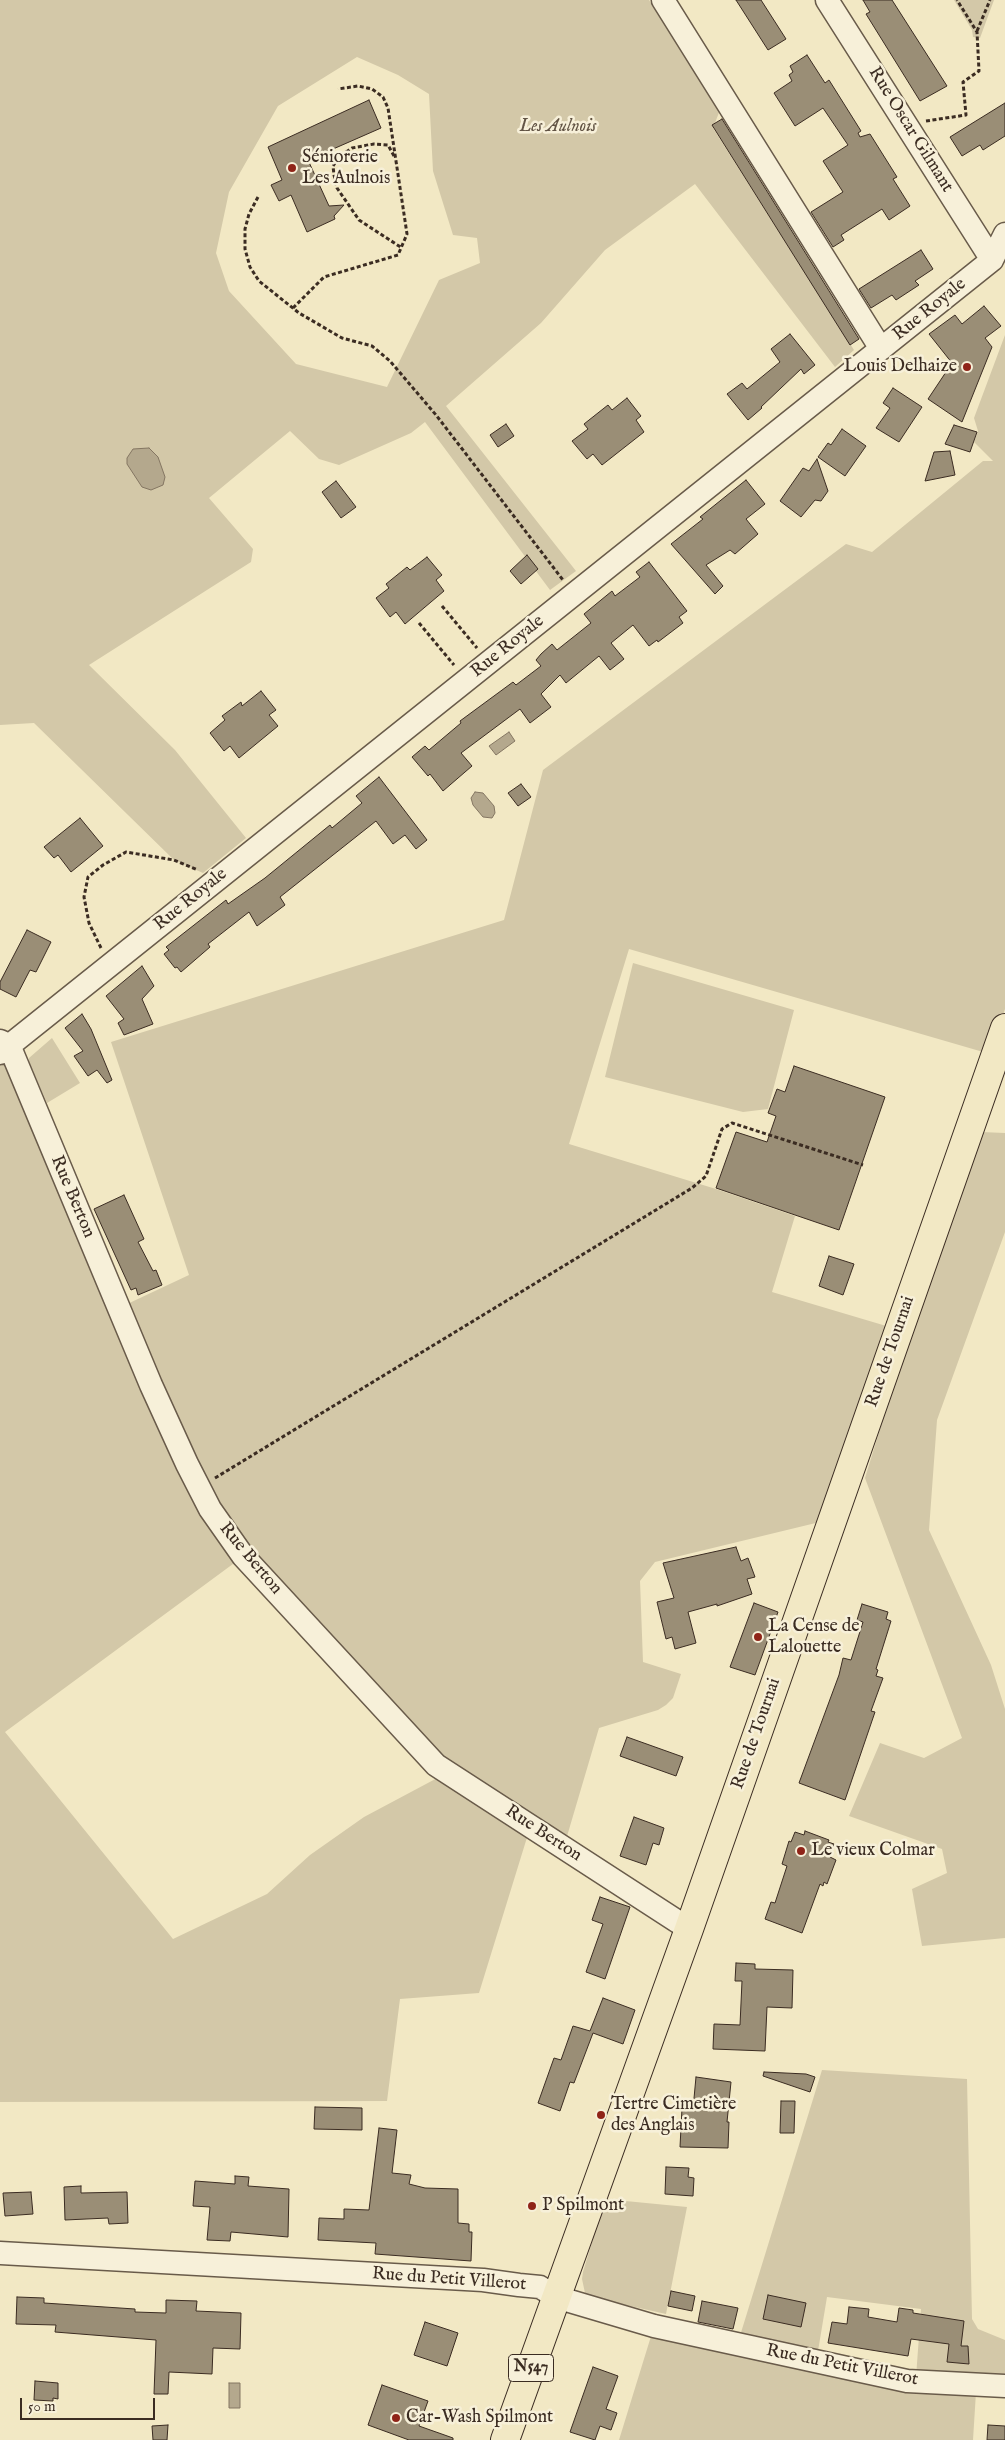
<!DOCTYPE html>
<meta charset="utf-8">
<style>
body{margin:0}
#map{position:relative;width:1005px;height:2440px;overflow:hidden;background:#f2e8c4;font-family:"IM FELL English",serif}
canvas{display:block}
.scale{position:absolute;left:20px;top:2398px;width:135px;height:22px;box-sizing:border-box;border:2px solid #3b2c22;border-top:0;padding-left:6px;font-size:15px;line-height:18px;white-space:nowrap;color:#3b2c22;-webkit-text-stroke:4px #f7f0d9;paint-order:stroke}
</style>
<div id="map">
<canvas width="1005" height="2440"></canvas>
<div class="scale">50 m</div>
</div>
<script>
const g = document.querySelector('canvas').getContext('2d');
g.lineJoin = 'round';
function fillPath(path, color) { g.fillStyle = color; g.fill(path, 'evenodd'); }
const poly = rows => new Path2D(rows.map(r => 'M' + r).join(''));
function trace(path, color, width, dash) { g.strokeStyle = color; g.lineWidth = width; g.lineCap = dash ? 'butt' : 'round'; g.setLineDash(dash || []); g.stroke(path); }
function label(font, color, halo, rows, align = 'center') {
  g.font = font + ' "IM FELL English",serif'; g.lineWidth = 5; g.setLineDash([]); g.textBaseline = 'middle'; g.strokeStyle = halo; g.fillStyle = color; for (const [text, x, y, turn = 0] of rows) {
    g.save(); g.translate(x, y); g.rotate((+turn || 0) * Math.PI / 180); g.textAlign = isNaN(turn) ? turn : align; if (halo) g.strokeText(text, 0, 0); g.fillText(text, 0, 0); g.restore();
  }
}
fillPath(poly([
 [0,0,649,0,720,110,713,128,854,350,835,367,695,184,605,250,541,323,446,406,576,571,550,590,425,422,411,433,339,465,319,459,290,431,209,498,253,549,251,562,89,665,175,750,246,838,203,873,174,860,34,723,0,725],
 [357,57,398,75,429,94,433,171,453,235,477,238,480,263,439,280,387,387,296,364,229,291,216,253,229,192,278,106],
 [954,0,994,0,980,38,973,37,972,30],
 [1005,335,1005,1009,990,1054,629,949,569,1144,716,1189,795,1216,772,1292,893,1328,824,1521,655,1562,640,1581,643,1662,681,1674,673,1698,666,1705,658,1710,599,1728,565,1843,445,1764,246,1551,213,1505,123,1306,189,1275,111,1042,504,920,543,770,846,544,872,552,983,461,993,461,974,442,978,431,974,418],
 [633,963,794,1010,768,1109,743,1112,605,1077],
 [52,1038,80,1083,47,1103,29,1062,29,1058],
 [5,1056,237,1561,5,1732,173,1939,267,1894,310,1855,364,1817,441,1776,529,1831,479,1993,400,1999,387,2101,0,2102,0,1060],
 [981,1132,1005,1133,1005,1232,937,1420,929,1530,991,1665,1005,1709,1005,1938,922,1946,912,1889,947,1873,942,1849,849,1816,880,1743,924,1758,962,1738,865,1478,899,1367],
 [822,2070,967,2079,972,2319,978,2329,1005,2340,1005,2380,916,2377,921,2309,827,2297,817,2357,739,2339],
 [605,2199,687,2207,666,2314,590,2297,585,2293,582,2279,583,2272],
 [652,2333,976,2392,973,2440,619,2440]
]), '#d3c8a8');
const water = poly([
 [149,448,158,457,165,477,163,485,151,490,142,487,127,464,127,458,133,449,149,448],
 [509,732,515,741,496,755,489,746,509,732],
 [475,792,483,793,494,806,495,813,492,818,483,817,473,805,471,798,475,792],
 [229,2383,240,2383,240,2408,229,2408,229,2383]
]);
fillPath(water, '#b4a88d');
trace(water, '#847662', 1);
const building = poly([
 [736,0,761,0,786,39,768,50,736,0],
 [863,0,892,0,947,86,920,101,866,14,870,12,863,0],
 [807,55,825,83,829,80,861,131,858,133,860,137,870,134,897,177,893,179,910,206,889,220,882,209,841,235,844,240,833,247,811,212,843,192,823,161,848,145,823,108,795,126,774,93,792,81,789,75,793,72,790,66,807,55],
 [369,100,381,128,308,160,329,206,344,205,334,216,335,219,307,232,291,195,279,201,271,185,282,180,268,147,369,100],
 [1005,103,1005,136,983,150,980,145,962,156,950,137,1005,103],
 [722,119,859,339,850,345,712,125,722,119],
 [921,250,933,269,915,281,919,285,896,300,892,295,871,308,859,289,921,250],
 [984,306,1001,326,985,338,992,347,962,422,928,399,952,363,929,334,955,315,962,324,984,306],
 [790,334,815,365,804,374,801,369,761,407,762,408,748,420,727,394,742,383,747,389,780,362,771,349,790,334],
 [893,388,922,407,899,442,876,428,890,408,883,403,893,388],
 [627,398,641,416,636,420,644,432,602,465,593,454,587,459,572,441,588,429,584,424,608,405,612,410,627,398],
 [506,424,514,436,498,447,490,435,506,424],
 [954,425,977,432,970,452,945,444,954,425],
 [842,429,866,446,845,476,818,457,828,443,831,445,842,429],
 [950,451,955,475,925,481,934,452,950,451],
 [817,459,828,491,821,501,815,500,801,517,780,501,803,468,809,471,817,459],
 [746,480,765,504,746,519,758,534,735,554,730,550,706,565,723,586,715,594,671,544,703,519,700,517,746,480],
 [336,481,356,507,341,518,322,492,336,481],
 [527,555,538,569,521,584,510,571,527,555],
 [427,557,442,575,436,580,444,591,405,624,396,612,390,617,376,598,389,588,386,584,407,567,410,570,427,557],
 [649,562,687,611,679,617,683,623,658,642,657,640,649,646,633,625,611,643,624,659,610,670,599,656,566,683,560,675,541,694,551,707,530,723,520,709,461,753,472,766,443,791,430,774,428,776,412,757,425,746,429,750,461,723,460,721,513,682,516,685,541,666,536,660,541,654,552,644,557,650,591,623,584,614,612,591,615,596,640,577,636,572,649,562],
 [261,691,276,710,269,715,278,726,239,758,230,746,224,751,210,733,225,720,222,716,241,702,242,706,261,691],
 [379,777,427,840,416,849,405,835,393,844,376,821,280,897,285,905,257,926,249,912,208,944,210,947,181,972,177,967,175,968,164,954,169,950,166,947,226,900,228,904,265,878,330,825,332,828,362,803,356,796,379,777],
 [521,784,531,797,518,806,508,793,521,784],
 [80,818,103,846,71,872,58,855,54,858,44,847,80,818],
 [27,930,51,942,36,972,30,970,16,997,0,989,0,982,27,930],
 [142,966,154,986,142,999,153,1024,124,1035,118,1023,124,1019,106,996,142,966],
 [82,1014,91,1029,112,1080,107,1083,97,1070,88,1076,74,1056,83,1051,65,1028,82,1014],
 [794,1066,885,1097,839,1230,716,1188,736,1132,767,1142,776,1116,768,1113,777,1089,785,1092,794,1066],
 [124,1195,144,1239,138,1242,153,1271,156,1270,162,1285,138,1295,136,1288,131,1290,94,1209,124,1195],
 [829,1256,854,1264,843,1295,819,1286,829,1256],
 [736,1547,741,1561,748,1558,755,1577,747,1579,752,1594,717,1606,717,1604,688,1612,696,1643,675,1649,672,1637,666,1639,657,1602,674,1598,663,1563,736,1547],
 [754,1603,778,1612,755,1675,730,1667,754,1603],
 [862,1604,888,1612,886,1619,891,1621,876,1669,878,1670,876,1676,883,1678,871,1711,875,1712,845,1800,799,1783,839,1675,843,1658,851,1660,863,1622,857,1620,862,1604],
 [627,1737,683,1757,676,1776,620,1756,627,1737],
 [634,1817,664,1828,659,1845,653,1843,646,1865,620,1856,634,1817],
 [805,1831,829,1840,828,1842,834,1844,830,1857,836,1860,827,1884,824,1882,823,1886,820,1884,802,1933,765,1919,771,1902,775,1903,787,1866,782,1864,789,1841,791,1842,795,1832,804,1835,805,1831],
 [600,1897,630,1907,605,1979,586,1972,603,1924,592,1920,600,1897],
 [736,1963,755,1964,755,1969,793,1970,792,2008,767,2007,765,2051,713,2049,714,2024,740,2025,742,1981,735,1981,736,1963],
 [603,1998,635,2010,623,2044,593,2033,574,2083,570,2082,560,2111,538,2103,554,2058,561,2060,573,2026,590,2031,603,1998],
 [764,2072,806,2074,815,2077,810,2092,763,2076,764,2072],
 [696,2077,731,2082,727,2122,729,2122,728,2148,680,2147,682,2108,693,2109,696,2077],
 [781,2101,795,2101,794,2133,780,2133,781,2101],
 [315,2107,362,2108,362,2130,314,2129,315,2107],
 [379,2128,397,2130,392,2173,411,2175,409,2184,425,2188,458,2189,458,2223,469,2224,469,2232,472,2232,471,2261,375,2254,376,2243,318,2240,319,2218,344,2219,344,2209,369,2210,379,2128],
 [666,2167,689,2168,688,2177,694,2178,693,2196,665,2194,666,2167],
 [235,2176,249,2177,248,2186,289,2189,288,2237,231,2232,230,2241,207,2240,210,2207,193,2206,195,2181,235,2184,235,2176],
 [81,2186,81,2193,127,2192,128,2223,109,2224,108,2218,65,2220,64,2187,81,2186],
 [31,2192,33,2214,5,2216,3,2193,31,2192],
 [671,2291,695,2296,692,2311,668,2306,671,2291],
 [768,2295,806,2303,801,2327,763,2319,768,2295],
 [17,2297,44,2298,44,2303,135,2309,135,2312,166,2313,166,2300,197,2301,196,2311,241,2313,240,2349,213,2348,212,2374,169,2372,168,2394,154,2394,156,2340,55,2332,56,2325,16,2324,17,2297],
 [702,2301,738,2308,733,2329,698,2322,702,2301],
 [849,2307,869,2309,868,2317,897,2322,899,2308,913,2310,913,2313,964,2321,961,2346,968,2346,969,2364,947,2362,949,2344,911,2339,908,2356,828,2343,832,2322,847,2324,849,2307],
 [425,2322,458,2333,447,2366,414,2355,425,2322],
 [593,2367,618,2376,606,2409,617,2413,611,2430,600,2426,595,2440,570,2432,593,2367],
 [35,2381,58,2383,58,2399,53,2398,53,2401,34,2400,35,2381],
 [382,2385,428,2401,419,2426,453,2438,453,2440,409,2440,368,2425,382,2385],
 [168,2425,167,2440,153,2440,152,2426,168,2425],
 [988,2425,1005,2426,1005,2440,987,2440,988,2425]
]);
fillPath(building, '#9a8e76');
trace(building, '#3b2c22', 1);
const minor = poly([
 [663,0,881,349],
 [827,0,992,260],
 [0,1041,9,1045,151,1385,187,1464,210,1509,243,1556,436,1765,689,1929],
 [0,1053,992,260,1005,234],
 [0,2253,483,2280,519,2285,540,2287,556,2297,654,2326,907,2381,1005,2386]
]);
const major = poly([
 [505,2440,689,1929,1005,1028]
]);
trace(minor, '#695b4a', 25);
trace(major, '#3b2c22', 30);
trace(poly([
 [977,31,990,0],
 [926,121,966,115,963,82,979,71,977,32,957,0],
 [394,156,388,145,374,144,352,148,340,156,333,166,334,175,337,188,359,220,402,248],
 [258,197,249,214,245,229,245,249,250,267,259,281,299,313,342,338,372,346,390,361,436,415,563,580],
 [293,308,324,277,398,255,407,234,388,108,383,97,372,89,358,86,338,89],
 [442,606,477,648],
 [419,623,454,665],
 [101,948,89,923,84,897,88,877,103,865,126,852,174,860,198,870],
 [215,1478,692,1188,706,1176,722,1129,732,1123,863,1165]
]), '#3b2c22', 3, [4, 2.5]);
trace(minor, '#f7f0d9', 22);
trace(major, '#f2e8c4', 28);
for (const [x, y, r, color] of [
 [292,168,5,"#8f2418"],
 [967,367,5,"#8f2418"],
 [758,1637,5,"#8f2418"],
 [801,1851,5,"#8f2418"],
 [601,2115,5,"#8f2418"],
 [532,2206,5,"#8f2418"],
 [396,2418,5,"#8f2418"]
]) { const dot = new Path2D(); dot.arc(x, y, r, 0, 2 * Math.PI); g.fillStyle = color; g.fill(dot); trace(dot, '#f7f0d9', 2); }
for (const [x, y, w] of [
 [531,2368,45]
]) { const box = new Path2D(); box.roundRect(x - w / 2, y - 13.5, w, 27, 4); g.fillStyle = '#f7f0d9'; g.fill(box); trace(box, '#3b2c22', 1); }
label('bold 16px', '#3b2c22', null, [
 ["N547",531,2368]
]);
label('italic 18px', '#615344', '#f7f0d9', [
 ["Les Aulnois",558,127]
]);
label('18px', '#3b2c22', '#f7f0d9', [
 ["Rue Oscar Gilmant",910,130,58],
 ["Rue Royale",930,310,-39],
 ["Rue Royale",508,647,-39],
 ["Rue Royale",191,900,-39],
 ["Rue Berton",72,1197,67],
 ["Rue de Tournai",891,1352,-71],
 ["Rue Berton",250,1559,50],
 ["Rue de Tournai",757,1734,-71],
 ["Rue Berton",543,1834,33],
 ["Rue du Petit Villerot",449,2280,4],
 ["Rue du Petit Villerot",842,2366,11]
]);
label('18px', '#3b2c22', '#f7f0d9', [
 ["Séniorerie",302,158],
 ["Les Aulnois",302,179],
 ["Louis Delhaize",957,367,"right"],
 ["La Cense de",768,1627],
 ["Lalouette",768,1648],
 ["Le vieux Colmar",811,1851],
 ["Tertre Cimetière",611,2105],
 ["des Anglais",611,2126],
 ["P Spilmont",542,2206],
 ["Car-Wash Spilmont",406,2418]
], 'left');
</script>
